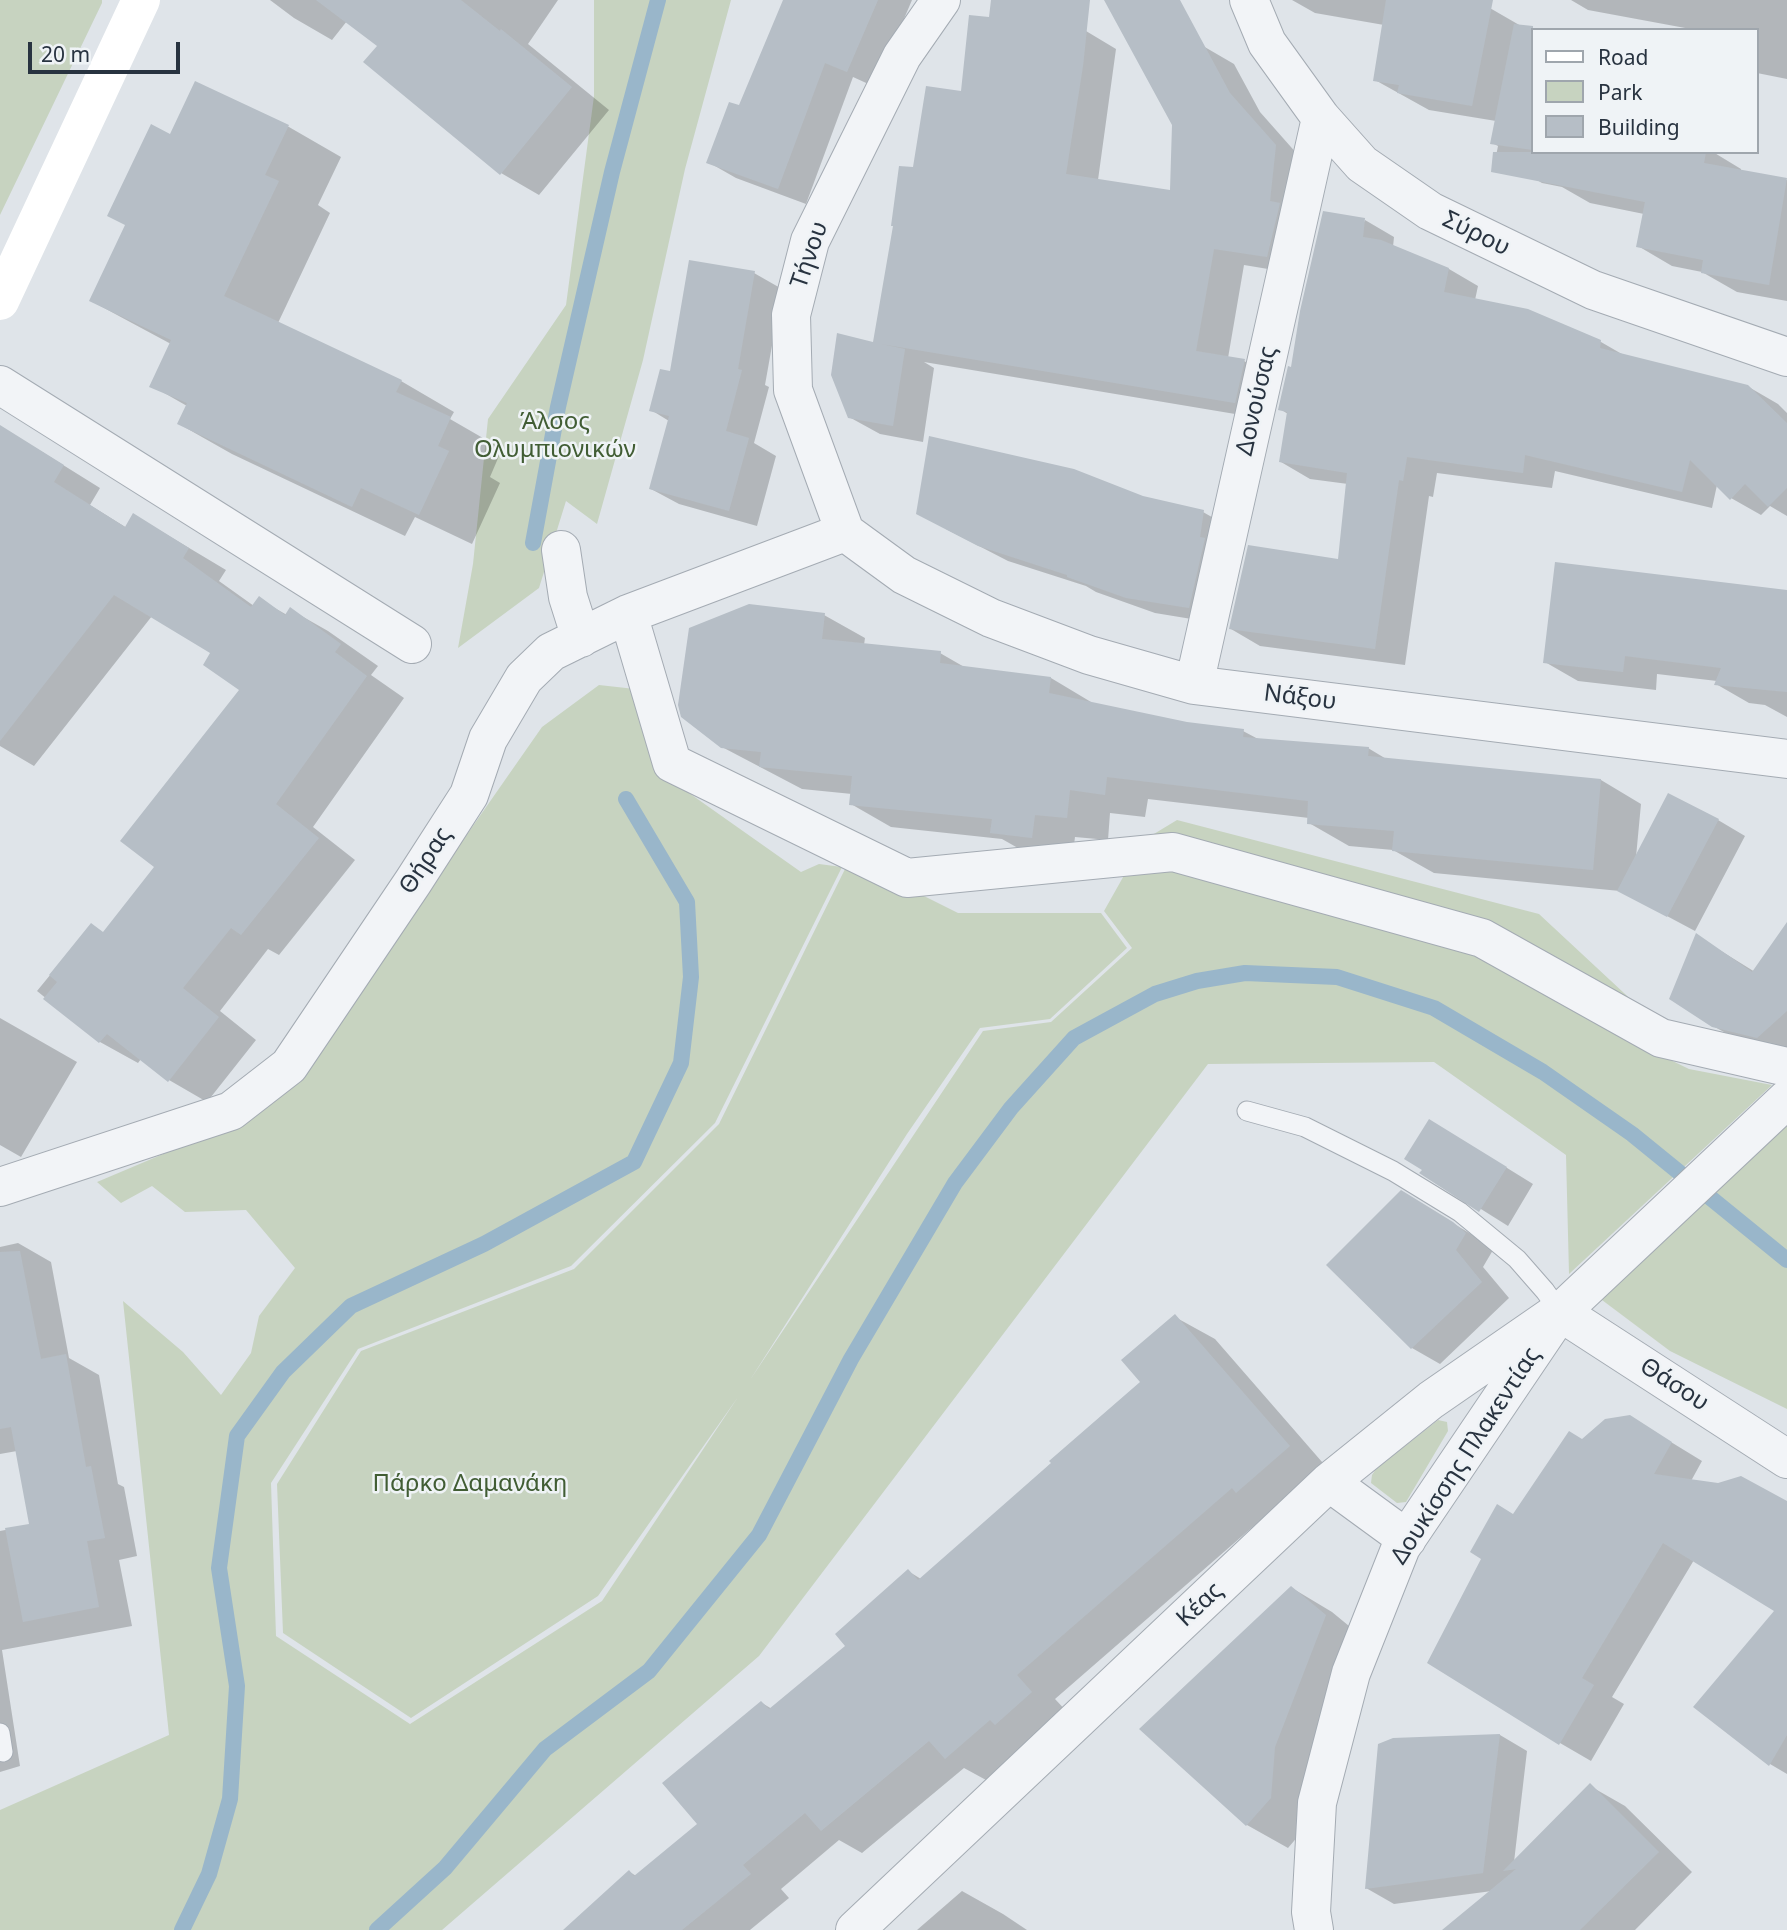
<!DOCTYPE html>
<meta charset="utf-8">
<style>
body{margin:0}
#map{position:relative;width:1787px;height:1930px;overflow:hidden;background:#dfe4e9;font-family:"Noto Sans",sans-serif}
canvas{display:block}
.legend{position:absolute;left:1531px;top:28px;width:228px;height:126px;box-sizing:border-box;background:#eff3f6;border:2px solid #9fa6ad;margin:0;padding:9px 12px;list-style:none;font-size:21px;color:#283340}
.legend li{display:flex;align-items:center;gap:14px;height:35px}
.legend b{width:35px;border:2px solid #9fa6ad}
.scale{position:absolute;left:28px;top:42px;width:152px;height:32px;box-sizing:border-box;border:4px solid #283340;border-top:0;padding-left:9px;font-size:21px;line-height:24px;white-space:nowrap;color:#283340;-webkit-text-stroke:5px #eff3f6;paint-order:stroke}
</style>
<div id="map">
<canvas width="1787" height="1930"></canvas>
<ul class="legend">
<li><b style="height:9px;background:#fff"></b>Road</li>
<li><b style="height:19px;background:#c7d3c0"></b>Park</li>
<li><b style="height:19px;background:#b6bec6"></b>Building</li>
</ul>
<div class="scale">20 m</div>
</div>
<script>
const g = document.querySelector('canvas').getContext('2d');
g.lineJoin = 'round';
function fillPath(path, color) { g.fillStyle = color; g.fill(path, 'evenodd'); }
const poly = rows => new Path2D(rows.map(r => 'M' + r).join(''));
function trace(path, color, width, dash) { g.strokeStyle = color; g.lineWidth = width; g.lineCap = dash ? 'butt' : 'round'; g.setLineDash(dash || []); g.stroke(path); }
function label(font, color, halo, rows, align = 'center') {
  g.font = font + ' "Noto Sans",sans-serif'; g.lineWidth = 5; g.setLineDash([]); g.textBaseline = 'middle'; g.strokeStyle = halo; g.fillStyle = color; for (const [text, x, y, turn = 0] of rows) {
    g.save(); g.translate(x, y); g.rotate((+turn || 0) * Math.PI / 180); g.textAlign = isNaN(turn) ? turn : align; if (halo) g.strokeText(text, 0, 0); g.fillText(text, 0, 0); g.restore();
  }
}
fillPath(poly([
 [0,0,102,0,102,3,0,215],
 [594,0,731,0,685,169,643,360,597,524,566,501,539,588,458,648,473,564,488,419,566,305,594,96],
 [599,685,644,690,672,781,801,872,819,864,842,867,715,1123,571,1266,358,1349,271,1483,276,1636,410,1724,602,1601,738,1397,598,1596,411,1718,283,1633,277,1484,361,1351,574,1269,719,1124,846,867,906,887,958,913,1101,913,1127,948,1050,1019,980,1028,907,1134,750,1380,983,1031,1051,1022,1132,948,1104,911,1144,840,1177,820,1539,914,1653,1020,1648,1049,1689,1069,1772,1085,1569,1274,1566,1155,1434,1062,1208,1064,759,1656,442,1930,0,1930,0,1810,169,1735,123,1301,183,1352,221,1395,251,1353,259,1316,295,1268,246,1210,185,1212,152,1186,121,1203,97,1182,239,1122,299,1075,542,727],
 [1787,1118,1787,1409,1670,1351,1594,1294],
 [1438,1420,1447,1422,1448,1431,1406,1502,1397,1503,1371,1483,1372,1475,1376,1469]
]), '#c7d3c0');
fillPath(poly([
 [270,0,558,0,528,44,609,110,539,195,501,173,366,62,380,45,347,21,332,40,294,18],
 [785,0,912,0,875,87,853,77,806,204,736,178,708,162,740,107],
 [1292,0,1476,0,1521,26,1509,86,1533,91,1533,152,1713,152,1741,169,1741,171,1787,180,1787,301,1737,292,1702,272,1672,266,1638,246,1644,214,1590,203,1562,187,1542,183,1496,156,1498,146,1492,143,1496,121,1429,110,1375,80,1384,25,1315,13],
 [1571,0,1787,0,1787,79,1757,73,1757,30,1696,30,1588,10],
 [1086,31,1116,49,1098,180,1172,192,1203,46,1234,64,1260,112,1306,164,1298,274,1244,265,1228,358,1244,361,1274,378,1265,419,924,362,934,368,923,442,880,434,849,417,874,344,914,169,962,93],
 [196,83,289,127,341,157,318,205,330,213,278,323,401,381,454,412,450,419,502,449,490,477,500,483,472,544,415,517,405,536,232,454,179,424,187,406,152,386,171,344,91,301],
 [1365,220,1394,237,1393,247,1449,269,1478,286,1475,300,1601,342,1627,357,1747,386,1778,404,1787,413,1787,516,1770,506,1761,515,1731,498,1717,485,1712,508,1555,471,1552,488,1437,473,1433,497,1429,496,1405,665,1260,646,1231,629,1340,561,1348,484,1310,479,1281,462,1288,414,1280,409,1293,369],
 [754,273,782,289,765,385,769,387,754,443,776,456,757,526,679,504,651,489,669,421,651,410,672,374],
 [0,432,39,450,100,488,90,505,127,528,134,515,226,570,219,581,254,606,259,599,287,615,291,610,328,631,378,666,371,675,404,698,313,827,355,860,279,955,268,949,220,1011,256,1040,207,1102,169,1080,141,1059,138,1063,100,1042,37,991,91,925,104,933,156,867,241,689,212,653,152,616,34,766,0,746],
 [1143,498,1203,512,1231,528,1216,623,1155,613,1096,592,1086,586,1008,561,946,529],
 [1787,592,1787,717,1765,705,1749,703,1716,684,1717,681,1657,674,1656,690,1578,681,1545,662],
 [824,615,865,638,864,645,940,653,966,668,1051,678,1091,702,1091,704,1187,724,1243,731,1260,740,1368,748,1388,760,1601,780,1641,804,1636,857,1718,820,1745,836,1695,931,1620,891,1434,873,1393,850,1349,846,1309,823,1309,818,1148,799,1145,817,1110,813,1108,840,1075,837,1072,861,1032,856,1002,839,891,827,851,804,852,794,802,789,722,747],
 [1787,925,1787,1051,1742,1042,1713,1026,1697,936,1755,972],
 [0,1018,77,1062,21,1157,0,1145],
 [1457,1137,1533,1184,1508,1226,1422,1172],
 [1429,1209,1481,1240,1493,1250,1483,1267,1509,1298,1440,1364,1412,1348,1329,1265],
 [18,1243,51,1262,69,1358,99,1375,118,1484,124,1487,137,1556,119,1560,132,1626,2,1650,20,1766,0,1772,0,1531,31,1525,17,1451,0,1454,0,1247],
 [1175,1317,1215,1339,1329,1470,1271,1511,1055,1699,1071,1716,986,1780,964,1768,862,1853,839,1840,781,1889,789,1898,750,1930,566,1930,630,1872,636,1876,699,1824,762,1703,772,1709,848,1646,908,1571,921,1579,1143,1382],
 [1630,1417,1702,1461,1691,1481,1787,1503,1787,1774,1770,1764,1695,1706,1777,1610,1694,1560,1612,1697,1624,1704,1591,1761,1560,1743,1514,1516,1583,1441],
 [1292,1588,1332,1612,1366,1640,1311,1821,1288,1848,1247,1825,1141,1729],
 [1500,1735,1527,1751,1514,1862,1590,1786,1625,1806,1692,1872,1635,1930,1444,1930,1492,1891,1394,1904,1366,1888,1394,1740],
 [962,1891,1003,1914,1027,1930,917,1930]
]), '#0003');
trace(poly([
 [533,543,558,407,612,172,658,0],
 [182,1930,209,1874,230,1799,237,1686,219,1568,237,1436,283,1372,351,1306,484,1244,634,1162,681,1063,691,977,687,902,626,799],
 [377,1930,445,1868,545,1749,649,1671,759,1535,851,1359,955,1183,1011,1108,1074,1038,1155,994,1197,981,1245,973,1337,977,1434,1008,1543,1072,1632,1134,1787,1260]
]), '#99b6ca', 16);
fillPath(poly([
 [316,0,461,0,500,31,501,29,572,87,500,175,363,62,377,46],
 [783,0,878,0,847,72,825,63,778,189,706,163,729,102,739,105],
 [991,0,1090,0,1083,66,1066,174,1170,190,1172,125,1104,0,1180,0,1230,93,1276,145,1270,201,1280,203,1267,257,1214,249,1196,351,1245,359,1235,403,881,344,905,349,893,426,848,418,831,375,837,333,873,342,893,226,891,226,899,166,913,167,926,86,961,91,969,15,989,17],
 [1386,0,1493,0,1472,106,1397,93,1399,85,1373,81],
 [1514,24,1533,26,1533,150,1490,144],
 [195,81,289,125,265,175,279,181,224,296,402,380,396,392,451,417,438,446,449,451,419,515,361,488,352,507,177,424,187,403,149,387,171,340,89,301,125,225,107,216,151,124,170,134],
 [1493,152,1706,152,1704,163,1787,178,1769,285,1701,273,1703,260,1636,247,1645,202,1491,172],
 [1323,211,1365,218,1363,237,1381,240,1449,268,1444,292,1528,309,1601,340,1600,348,1748,385,1787,423,1787,488,1768,507,1745,484,1730,500,1690,460,1682,492,1525,455,1523,473,1407,457,1403,481,1399,480,1375,649,1229,629,1248,545,1338,559,1347,473,1279,462,1287,412,1278,410,1288,366,1291,367,1300,311],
 [689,260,755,271,738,369,742,370,726,431,749,438,729,511,649,489,669,416,649,411,660,369,670,371],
 [0,425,64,465,54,482,125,527,133,513,189,548,183,558,251,607,259,596,285,615,290,607,341,644,335,652,367,676,276,804,319,838,241,935,231,928,183,988,219,1017,168,1082,107,1034,99,1043,43,999,57,982,49,975,91,923,103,932,154,867,120,841,239,690,203,665,210,653,114,595,0,741],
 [929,436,1074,469,1143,496,1204,510,1200,537,1205,538,1189,608,1126,598,1067,577,1067,575,978,546,916,514],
 [1555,562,1787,590,1787,692,1714,685,1721,668,1625,656,1623,672,1543,663],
 [749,604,825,613,822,639,941,651,940,663,1051,677,1049,693,1187,722,1244,729,1243,737,1369,747,1368,756,1601,779,1593,870,1392,851,1394,831,1307,824,1308,801,1107,777,1105,795,1070,790,1067,818,1035,815,1032,838,990,833,992,819,849,805,852,776,759,767,761,752,721,748,681,717,678,705,689,628],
 [1668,793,1719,819,1667,917,1617,891],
 [1787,922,1787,1011,1757,1038,1712,1027,1669,999,1696,933,1752,972],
 [1429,1119,1507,1167,1479,1212,1419,1173,1422,1170,1404,1159],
 [1401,1190,1453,1222,1466,1233,1456,1250,1482,1282,1411,1349,1326,1265],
 [20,1251,41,1359,66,1354,86,1467,91,1466,105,1538,87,1541,99,1607,23,1622,5,1528,29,1524,11,1427,0,1429,0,1252],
 [1175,1314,1290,1446,1236,1493,1232,1488,1017,1675,1032,1692,995,1725,990,1720,945,1759,929,1741,821,1831,805,1813,743,1865,751,1874,682,1930,563,1930,629,1870,634,1876,697,1824,662,1783,761,1701,769,1709,845,1646,835,1634,908,1569,918,1580,1051,1463,1049,1461,1140,1382,1121,1360],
 [1630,1415,1672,1442,1654,1474,1718,1483,1741,1476,1787,1501,1787,1735,1769,1766,1693,1707,1774,1611,1663,1543,1582,1678,1594,1685,1559,1745,1427,1663,1481,1559,1470,1552,1497,1504,1513,1514,1569,1431,1582,1439,1605,1419],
 [1291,1586,1326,1615,1275,1747,1271,1798,1246,1826,1139,1729],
 [1500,1734,1483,1873,1365,1889,1378,1744,1393,1738],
 [1590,1783,1659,1852,1580,1930,1442,1930,1516,1869,1503,1871]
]), '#b6bec6');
const lane = poly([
 [1247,1111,1305,1127,1393,1171,1460,1212,1517,1259,1545,1291,1560,1312],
 [0,1733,3,1752]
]);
const street = poly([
 [1249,0,1267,43,1321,118,1362,164,1430,211,1593,290,1787,357],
 [0,385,412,644],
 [845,532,904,575,991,618,1089,655,1194,685,1787,759],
 [845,532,793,390,791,315,810,241,902,56,941,0],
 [561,550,568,597,581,638],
 [628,614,672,763,907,878,1173,852,1482,938,1661,1038,1787,1067],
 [1194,685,1321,118],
 [0,1187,231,1111,289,1066,413,882,469,795,488,739,524,678,551,652,628,614,845,532],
 [1560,1312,1787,1459],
 [1329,1482,1407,1539],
 [855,1930,1329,1482,1431,1400,1567,1306,1787,1099],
 [1314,1930,1311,1912,1317,1803,1351,1673,1401,1547,1549,1328]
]);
trace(lane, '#a4abb3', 21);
trace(street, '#a4abb3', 40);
trace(lane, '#f2f4f7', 19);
trace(street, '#f2f4f7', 38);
trace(poly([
 [0,301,141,0]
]), '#fff', 38);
label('24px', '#283340', '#eff3f6', [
 ["Σύρου",1476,234,26],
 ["Τήνου",810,255,-71],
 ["Δονούσας",1257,401,-77],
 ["Νάξου",1300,698,7],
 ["Θήρας",426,861,-57],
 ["Θάσου",1674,1385,33],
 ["Δουκίσσης Πλακεντίας",1466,1456,-57],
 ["Κέας",1200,1605,-43]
]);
label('24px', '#415d34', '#eff3f6', [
 ["Άλσος",555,422],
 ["Ολυμπιονικών",555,450],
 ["Πάρκο Δαμανάκη",470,1484]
]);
</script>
